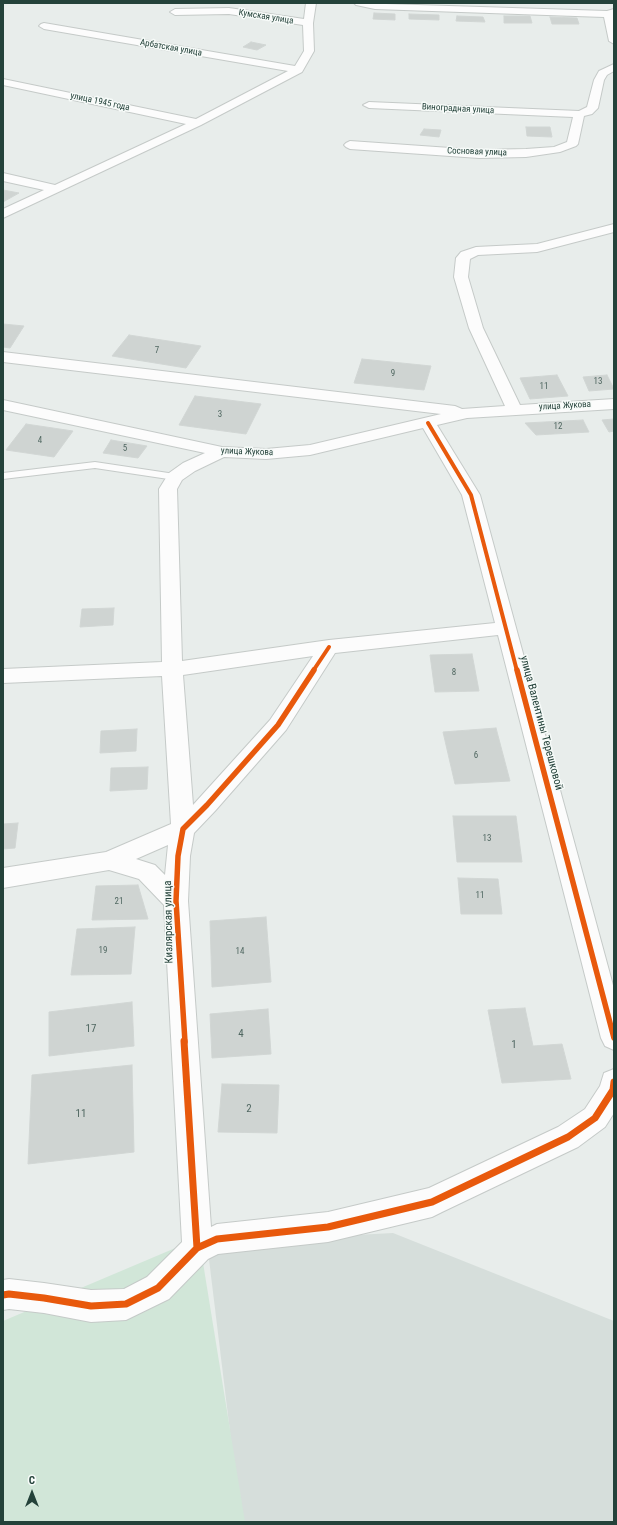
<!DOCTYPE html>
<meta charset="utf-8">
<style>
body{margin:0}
#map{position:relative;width:617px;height:1525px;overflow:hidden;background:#e8edeb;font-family:"Roboto Condensed",sans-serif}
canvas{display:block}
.frame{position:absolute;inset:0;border:4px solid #24423a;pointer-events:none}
.north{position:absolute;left:12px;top:1473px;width:40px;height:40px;-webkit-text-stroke:3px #f7fbf9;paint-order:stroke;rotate:0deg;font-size:11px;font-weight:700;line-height:16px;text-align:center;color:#24423a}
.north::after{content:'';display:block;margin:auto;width:14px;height:18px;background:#24423a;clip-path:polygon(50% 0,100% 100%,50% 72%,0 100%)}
</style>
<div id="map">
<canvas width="617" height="1525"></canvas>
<div class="frame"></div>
<div class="north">С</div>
</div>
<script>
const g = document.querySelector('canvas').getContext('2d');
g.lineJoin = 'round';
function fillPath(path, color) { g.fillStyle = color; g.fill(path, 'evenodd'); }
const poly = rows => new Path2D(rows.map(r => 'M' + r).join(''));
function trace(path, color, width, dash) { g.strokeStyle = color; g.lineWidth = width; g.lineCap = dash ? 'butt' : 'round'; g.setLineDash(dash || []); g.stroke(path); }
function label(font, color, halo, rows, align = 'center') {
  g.font = font + ' "Roboto Condensed",sans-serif'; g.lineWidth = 3; g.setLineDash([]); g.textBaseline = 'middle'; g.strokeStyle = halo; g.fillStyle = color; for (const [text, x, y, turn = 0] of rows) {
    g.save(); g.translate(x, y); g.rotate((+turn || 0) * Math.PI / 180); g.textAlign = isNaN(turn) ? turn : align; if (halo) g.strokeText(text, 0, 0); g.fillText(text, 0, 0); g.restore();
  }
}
fillPath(poly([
 [393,1233,614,1321,614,1522,241,1522,207,1243]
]), '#d6dedb');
fillPath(poly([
 [199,1238,245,1522,3,1522,3,1321]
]), '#d1e6d8');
const building = poly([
 [374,13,395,14,395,20,373,19,374,13],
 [409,14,439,15,439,20,409,19,409,14],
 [457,16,483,17,485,22,456,21,457,16],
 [504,16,530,16,532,23,504,23,504,16],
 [550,17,577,18,579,24,552,24,550,17],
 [251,42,266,45,257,50,243,47,251,42],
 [526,127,550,127,552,137,527,136,526,127],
 [424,129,441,130,439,137,420,135,424,129],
 [3,190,19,193,3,202,3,190],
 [3,324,24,326,10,348,3,347,3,324],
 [129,335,201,346,186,368,112,356,129,335],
 [362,359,431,366,424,390,354,383,362,359],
 [557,375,568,396,530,399,520,378,557,375],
 [607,375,614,389,589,391,583,377,607,375],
 [195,396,261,404,246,434,179,425,195,396],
 [614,419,614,431,609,432,602,420,614,419],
 [583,420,589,432,536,435,525,423,583,420],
 [26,424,73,431,54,457,6,450,26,424],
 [111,440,147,446,138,458,103,453,111,440],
 [114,608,113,625,80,627,82,609,114,608],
 [472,654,479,691,435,692,430,655,472,654],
 [496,728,510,781,455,784,443,732,496,728],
 [137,729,136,751,100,753,101,731,137,729],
 [148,767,147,789,110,791,111,768,148,767],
 [453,816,516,816,522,862,457,862,453,816],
 [18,823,15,848,3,849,3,824,18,823],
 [458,878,498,879,502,914,461,914,458,878],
 [138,885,148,919,92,920,96,886,138,885],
 [266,917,271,982,212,987,210,921,266,917],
 [135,927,131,974,71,975,77,929,135,927],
 [132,1002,134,1046,49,1056,49,1012,132,1002],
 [525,1008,533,1046,562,1044,571,1079,502,1083,488,1010,525,1008],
 [268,1009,271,1054,212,1058,210,1014,268,1009],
 [132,1065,134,1152,28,1164,32,1075,132,1065],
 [222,1084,279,1085,277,1133,218,1132,222,1084]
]);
fillPath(building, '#cfd4d2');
trace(building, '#d1d6d4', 1);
const service = poly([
 [95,462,175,474,180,477,175,480,95,468,3,479,3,473,95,462]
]);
const minor = poly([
 [306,3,316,3,313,23,314,51,302,72,201,125,3,218,3,209,44,190,3,181,3,173,55,185,186,124,3,85,3,79,196,119,288,71,44,29,39,26,41,24,44,23,295,66,304,51,303,25,229,14,175,15,170,12,175,9,229,8,304,19,306,3],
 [354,3,607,11,614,9,614,44,609,41,604,17,375,9,356,5,354,3],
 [614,64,614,71,607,75,604,80,598,108,592,114,584,116,578,144,576,146,560,152,526,157,479,158,350,149,346,147,344,145,346,143,350,141,479,150,526,149,554,147,567,142,573,117,369,108,363,105,369,102,579,111,587,107,594,80,599,71,614,64],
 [614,224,614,232,537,252,478,255,470,259,468,277,483,328,520,405,614,399,614,409,467,418,437,425,480,495,614,989,614,1050,605,1046,601,1038,498,635,335,653,286,730,215,811,194,833,190,856,188,901,211,1227,217,1224,328,1212,429,1188,558,1127,585,1109,600,1086,604,1073,614,1069,614,1113,605,1127,578,1147,442,1212,432,1217,328,1242,218,1254,208,1259,169,1299,126,1320,91,1322,44,1313,9,1309,3,1310,3,1280,9,1279,44,1283,91,1290,124,1289,147,1277,182,1242,164,905,139,879,109,870,3,888,3,868,106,852,171,824,162,676,3,683,3,669,162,662,159,489,169,473,183,463,205,453,3,410,3,400,222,447,266,449,310,445,441,414,3,362,3,352,455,406,462,409,505,406,469,328,454,277,456,258,461,252,476,247,537,244,614,224],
 [423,428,462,495,495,623,329,640,182,661,177,489,182,480,195,471,224,457,266,459,310,455,423,428],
 [313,656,270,720,193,805,183,675,313,656],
 [168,845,165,875,155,865,136,859,168,845]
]);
trace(service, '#c5cac8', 2);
trace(minor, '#c5cac8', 2);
fillPath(service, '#fcfcfc');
fillPath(minor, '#fcfcfc');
trace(poly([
 [428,423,471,495,517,671],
 [313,671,329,647]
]), '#e8590c', 4);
trace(poly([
 [517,670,614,1038],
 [185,1042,176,901,178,856,183,829,207,805,278,725,314,670]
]), '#e8590c', 5.5);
trace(poly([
 [184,1041,197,1248],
 [3,1295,9,1294,44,1298,91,1306,126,1304,158,1288,197,1248,217,1239,328,1227,432,1202,568,1137,595,1118,613,1090,614,1082]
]), '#e8590c', 7);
label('9px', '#24423a', '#f7fbf9', [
 ["Кумская улица",266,17,9],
 ["Арбатская улица",171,48,10],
 ["улица 1945 года",100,102,12],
 ["Виноградная улица",458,109,3],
 ["Сосновая улица",477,152,2],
 ["улица Жукова",565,406,-3],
 ["улица Жукова",247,452,2]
]);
label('9px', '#506761', null, [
 ["7",157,351],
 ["9",393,374],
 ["13",598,382],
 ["11",544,387],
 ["3",220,415],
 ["12",558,427],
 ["4",40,441],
 ["5",125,449],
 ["8",454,673],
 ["6",476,756],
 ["13",487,839],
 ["11",480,896],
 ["21",119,902],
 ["19",103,951],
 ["14",240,952]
]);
label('11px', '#24423a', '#f7fbf9', [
 ["улица Валентины Терешковой",541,723,75],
 ["Кизлярская улица",169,922,-91]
]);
label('11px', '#506761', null, [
 ["17",91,1029],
 ["4",241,1034],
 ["1",514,1045],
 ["2",249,1109],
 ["11",81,1114]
]);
</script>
